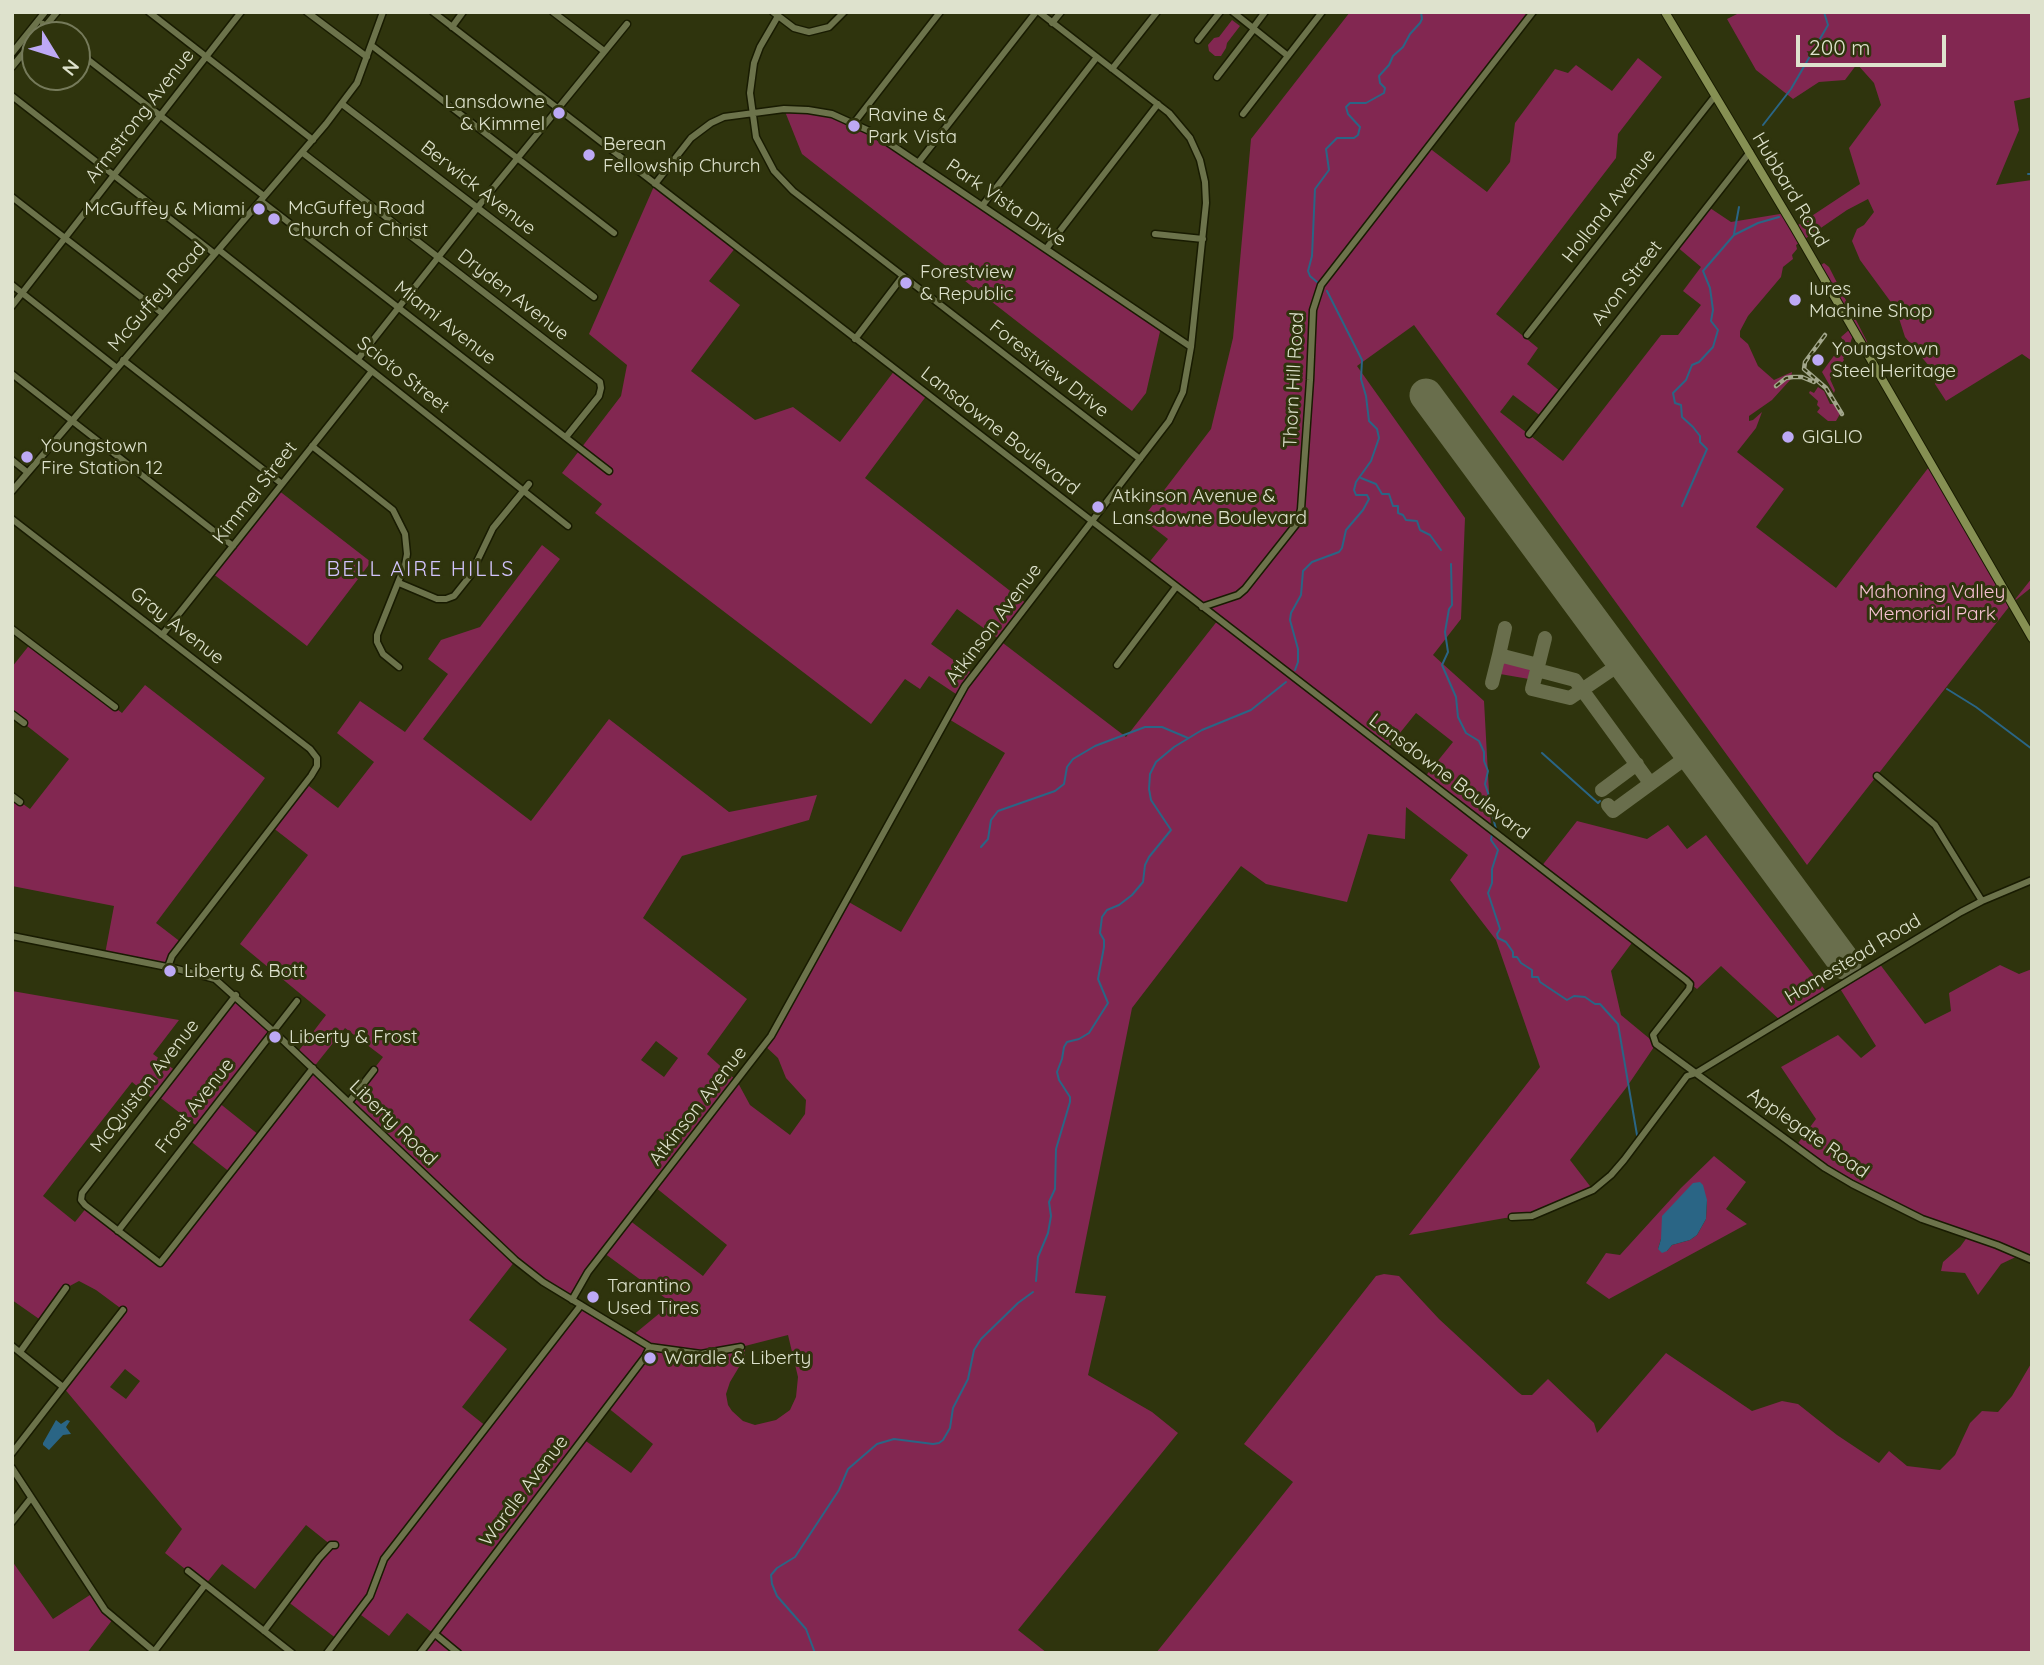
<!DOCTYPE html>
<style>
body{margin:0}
#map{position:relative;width:2044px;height:1665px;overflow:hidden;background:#2f340d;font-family:Quicksand,sans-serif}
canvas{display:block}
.frame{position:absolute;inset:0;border:14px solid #dee2cd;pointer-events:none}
.north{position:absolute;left:21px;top:21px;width:70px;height:70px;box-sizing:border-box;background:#2f340d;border:2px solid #757a5a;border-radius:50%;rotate:128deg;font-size:19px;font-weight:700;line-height:28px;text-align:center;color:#dee2cd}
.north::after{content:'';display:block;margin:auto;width:24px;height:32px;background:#bda9f5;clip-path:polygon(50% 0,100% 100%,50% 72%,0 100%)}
.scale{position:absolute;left:1796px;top:35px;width:150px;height:32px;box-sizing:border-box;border:4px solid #dee2cd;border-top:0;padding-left:9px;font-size:21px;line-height:24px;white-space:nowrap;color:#dee2cd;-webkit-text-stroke:5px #2f340d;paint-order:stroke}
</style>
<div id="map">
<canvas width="2044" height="1665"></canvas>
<div class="frame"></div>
<div class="north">N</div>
<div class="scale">200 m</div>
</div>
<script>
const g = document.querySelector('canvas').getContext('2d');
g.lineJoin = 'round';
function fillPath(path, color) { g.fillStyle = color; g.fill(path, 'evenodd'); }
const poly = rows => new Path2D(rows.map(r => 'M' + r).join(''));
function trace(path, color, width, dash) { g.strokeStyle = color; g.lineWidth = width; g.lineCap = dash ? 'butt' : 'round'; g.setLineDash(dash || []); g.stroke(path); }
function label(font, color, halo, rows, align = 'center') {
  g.font = font + ' Quicksand,sans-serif'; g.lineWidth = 6; g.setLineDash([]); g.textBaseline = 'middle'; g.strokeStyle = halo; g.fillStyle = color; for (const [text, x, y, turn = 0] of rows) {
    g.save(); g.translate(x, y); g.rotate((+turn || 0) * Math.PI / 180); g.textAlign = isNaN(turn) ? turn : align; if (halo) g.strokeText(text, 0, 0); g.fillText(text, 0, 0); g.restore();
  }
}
fillPath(poly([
 [1350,12,1533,12,1428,147,1487,192,1510,162,1515,123,1555,69,1568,73,1576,65,1612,91,1638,58,1662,77,1618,134,1616,158,1496,314,1538,348,1527,364,1561,392,1542,417,1513,395,1500,412,1563,461,1661,335,1678,335,1701,305,1683,291,1701,267,1676,246,1707,206,1731,222,1786,213,1795,227,1860,184,1849,148,1881,105,1874,83,1857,64,1845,80,1819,82,1793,99,1756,70,1727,19,1741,12,2031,12,2032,97,2014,101,2019,130,1996,185,2032,180,2032,361,2022,354,1946,401,1935,384,1934,372,1905,337,1896,309,1860,260,1852,241,1857,229,1864,225,1874,212,1868,199,1847,210,1796,245,1797,249,1792,255,1793,259,1783,267,1781,277,1748,316,1740,331,1740,337,1748,344,1758,366,1774,380,1792,372,1791,379,1772,400,1749,416,1749,421,1753,420,1762,412,1756,428,1737,452,1784,489,1756,527,1836,588,1932,463,2013,602,2032,578,2032,587,2012,603,1807,865,1414,325,1357,366,1465,518,1461,619,1433,655,1484,701,1491,829,1541,867,1577,821,1647,839,1668,825,1687,849,1706,835,1828,994,1781,1021,1721,966,1697,989,1634,940,1611,971,1621,1015,1656,1044,1626,1088,1570,1160,1593,1190,1532,1216,1505,1218,1409,1235,1540,1067,1496,940,1450,880,1468,855,1406,807,1405,839,1368,834,1347,902,1266,884,1241,866,1132,1008,1075,1293,1106,1296,1088,1375,1152,1412,1178,1433,1018,1630,1047,1653,420,1653,434,1634,407,1613,389,1636,357,1612,337,1639,287,1601,331,1545,306,1525,255,1589,222,1564,205,1585,165,1553,182,1529,63,1387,123,1310,96,1290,79,1281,66,1288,42,1321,12,1300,12,991,179,1020,153,1054,176,1071,236,995,273,1031,218,1102,259,1135,313,1068,297,1053,326,1015,240,944,308,855,272,827,305,783,338,808,374,762,337,733,360,701,405,732,448,674,428,659,441,640,480,627,542,545,560,559,423,739,531,821,609,719,729,812,817,795,809,820,682,856,643,918,747,999,707,1054,737,1081,750,1105,790,1135,805,1114,806,1100,786,1078,778,1058,764,1045,847,901,901,932,1005,753,947,718,959,696,929,676,920,689,905,679,871,724,595,513,602,504,562,473,621,396,627,365,589,334,655,184,736,247,709,281,740,305,691,371,755,420,793,407,840,442,895,370,927,395,865,478,1027,604,999,640,1126,737,1218,620,1147,565,1168,539,1142,519,1211,429,1233,338,1251,139],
 [957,609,999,639,973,674,931,644],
 [1416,713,1453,742,1424,778,1387,749],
 [345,1028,383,1057,349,1102,313,1068],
 [656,1041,678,1058,664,1077,641,1060],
 [132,1082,154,1100,158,1096,198,1127,189,1140,231,1173,160,1263,87,1207,75,1222,43,1196],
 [655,1187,727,1245,703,1276,629,1220],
 [604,1253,672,1303,632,1336,581,1305,487,1427,462,1407,507,1349,469,1320,515,1261,572,1300],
 [788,1335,798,1377,796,1397,790,1410,776,1420,755,1425,743,1421,732,1411,728,1405,726,1394,730,1382,745,1357,745,1346],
 [125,1369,140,1381,126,1399,110,1387],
 [607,1407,653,1444,631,1473,583,1439],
 [1232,20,1240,26,1227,43,1226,48,1221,56,1215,56,1209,51,1208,45,1214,38,1219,37],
 [784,109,808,110,862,127,1161,327,1146,393,1132,411,802,154],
 [1824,263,1829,267,1881,369,1821,265],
 [1849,330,1853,335,1846,356,1843,358,1844,360,1830,379,1835,390,1834,393,1822,372,1844,342,1841,337],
 [1818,387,1824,391,1830,404,1835,404,1840,414,1836,421,1828,421,1817,412,1820,408,1817,405,1818,401,1809,393,1810,391,1814,393],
 [278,490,371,562,307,646,212,573],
 [31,643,122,713,145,685,265,778,156,923,182,943,168,967,105,954,114,906,12,886,12,796,30,809,69,759,12,714,12,667],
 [1502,661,1532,668,1529,679,1500,674,1497,672],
 [1879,963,1925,1024,1951,1011,1949,993,2000,965,2019,974,2032,969,2032,1260,2020,1255,2001,1264,1978,1295,1965,1273,1941,1271,1943,1262,1960,1247,1968,1236,1852,1184,1796,1146,1816,1119,1781,1067,1838,1035,1861,1058,1876,1046,1839,987],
 [1714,1156,1746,1182,1726,1209,1747,1224,1609,1299,1586,1283,1606,1253,1620,1255,1681,1188],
 [1707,1200,1706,1219,1697,1235,1690,1240,1672,1245,1667,1251,1658,1249,1661,1239],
 [1384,1274,1399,1276,1439,1319,1518,1392,1522,1395,1532,1395,1548,1379,1594,1423,1597,1433,1666,1353,1752,1411,1782,1401,1798,1404,1837,1435,1879,1463,1889,1451,1907,1466,1940,1470,1955,1455,1970,1423,1982,1411,1998,1412,2012,1396,2032,1362,2032,1653,1156,1653,1293,1482,1244,1444,1376,1276],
 [12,1561,53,1619,93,1593,113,1619,87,1653,12,1653]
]), '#822751');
fillPath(poly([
 [1700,1182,1703,1185,1707,1200,1706,1219,1697,1235,1690,1240,1672,1245,1667,1251,1662,1253,1658,1249,1661,1239,1662,1216,1693,1183],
 [56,1420,61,1424,67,1420,70,1421,66,1427,71,1434,63,1435,49,1450,43,1445,43,1443]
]), '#2a6585');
trace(poly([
 [1763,125,1791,89,1828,25,1824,12],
 [2028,174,2032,174],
 [1734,234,1739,207],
 [1317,282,1310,276,1308,271,1312,256,1315,189,1329,170,1326,149,1337,138,1354,138,1358,135,1360,127,1348,114,1346,107,1350,103,1366,103,1384,93,1385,88,1380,83,1379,76,1389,65,1393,56,1403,47,1410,34,1420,23,1422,19,1421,12],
 [1361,478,1376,484,1382,494,1389,494,1393,506,1398,506,1398,513,1403,515,1406,520,1417,521,1420,530,1430,535,1441,550],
 [1682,506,1707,449,1700,442,1700,436,1693,427,1682,417,1681,405,1675,403,1673,393,1686,380,1692,365,1699,362,1713,347,1718,330,1711,321,1713,310,1710,288,1703,271,1734,235,1758,223,1779,217],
 [1451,564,1452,605,1449,609,1445,632,1448,652,1442,665,1456,697,1458,717,1466,733,1479,741,1484,752,1484,761,1488,771,1485,784,1492,805,1492,814,1496,829],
 [1295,670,1298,662,1298,649,1290,620,1291,613,1301,595,1303,571,1312,562,1339,552,1342,548,1346,530,1363,510,1369,499,1367,495,1356,495,1354,490,1356,482,1371,461,1379,438,1377,429,1369,421,1366,396,1361,379,1362,360,1327,291],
 [1947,689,1976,707,2032,749],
 [1542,753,1598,803,1600,801],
 [1492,834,1491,840,1498,850,1492,869,1492,883,1488,893,1500,929,1497,934,1498,938,1506,942,1513,952,1513,957,1517,957,1521,963,1532,970,1532,977,1538,977,1540,982,1567,1000,1574,996,1585,997,1595,1004,1600,1004,1618,1024,1637,1135],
 [981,847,988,839,991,820,998,811,1055,791,1064,784,1067,767,1073,759,1095,746,1145,727,1162,727,1188,738],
 [1036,1281,1038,1257,1048,1233,1051,1216,1049,1202,1055,1189,1056,1149,1070,1102,1070,1097,1059,1080,1057,1072,1062,1059,1064,1047,1067,1042,1079,1039,1089,1033,1108,1003,1098,979,1104,947,1104,940,1100,933,1102,917,1107,910,1119,905,1132,895,1143,882,1145,865,1149,857,1171,830,1151,800,1149,789,1150,774,1156,762,1174,747,1202,730,1251,710,1286,682],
 [815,1653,806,1629,777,1596,772,1584,771,1575,777,1568,795,1557,839,1490,848,1469,877,1444,894,1439,933,1444,939,1443,943,1440,950,1428,953,1408,968,1379,974,1350,981,1339,1018,1303,1033,1292]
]), '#2a6585', 2);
trace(poly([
 [1505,628,1499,655,1538,665],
 [1545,638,1537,670,1575,680,1650,783],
 [1537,670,1532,689,1570,698,1623,662],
 [1492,683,1499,655],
 [1602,790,1637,764],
 [1608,805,1613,811,1691,754]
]), '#696e4c', 14);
trace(poly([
 [1426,395,1845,963]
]), '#696e4c', 33);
const minor = poly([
 [149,12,313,140],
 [307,12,367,57],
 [433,12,1686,980,1690,984,1689,989,1653,1035,1656,1044,1825,1168,1852,1184,1922,1219,1997,1245,2032,1260],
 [553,12,604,51],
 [773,12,794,28,809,32,829,27,844,12],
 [1233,12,1288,56],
 [778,16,760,47,754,63,750,93,756,137,774,171,793,191,1140,459],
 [1052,23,1061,12],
 [43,24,57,35],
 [452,27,463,12],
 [1253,28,1265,12],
 [38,35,57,12],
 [1198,40,1220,12],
 [371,45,614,233],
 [77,51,264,196],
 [12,53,45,12],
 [12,67,35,39],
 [1112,69,1157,12],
 [1217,77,1254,29],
 [12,96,215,254],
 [342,104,594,297],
 [1243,114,1322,12],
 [854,123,940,12],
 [303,153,600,382,601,388,599,396,566,437],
 [918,163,1036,12],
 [655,184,691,138,711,123,724,117,784,109,808,110,832,114,874,133,1191,347],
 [12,197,163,314],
 [261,201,609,471],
 [982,206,1097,57],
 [1155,234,1203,239],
 [1046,249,1158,104],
 [219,250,568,526],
 [12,285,117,368],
 [12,306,241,12],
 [1527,335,1715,96],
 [855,339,903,276],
 [358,359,485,198,627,24],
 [123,360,282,484],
 [12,374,233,546],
 [1529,434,1750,152],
 [312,446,393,510,405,534,407,554,405,565,377,635,377,642,383,654,399,667],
 [12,460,27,472],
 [12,491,326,124,357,83,383,12],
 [12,519,310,749,317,758,317,766,311,776,172,956,168,967],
 [399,583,437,599,446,599,454,596,470,576,493,528,529,484],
 [1202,607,1238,595,1245,589,1298,522,1301,509,1310,380,1313,310,1321,285,1533,12],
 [12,629,115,707],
 [162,635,372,371],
 [1117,665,1176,587],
 [12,714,24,723],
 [1877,776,1935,825,1982,901],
 [12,796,20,802],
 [12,936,177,969,215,979,273,1031,515,1260,543,1282,650,1347,701,1354,741,1347],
 [236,995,82,1193,81,1200,85,1205,160,1263,313,1068],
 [349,1102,374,1070],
 [1512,1217,1532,1216,1593,1190,1611,1175,1624,1160,1687,1076,1696,1073,1961,912,1982,901,2032,880],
 [118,1231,297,1001],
 [572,1300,588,1272,771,1036,965,686,1169,421,1183,392,1191,347,1206,203,1205,182,1200,160,1190,138,1169,113,1039,12],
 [12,1346,63,1387],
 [20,1352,66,1288],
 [12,1453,123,1310],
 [12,1468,105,1610,156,1653],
 [12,1522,31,1498],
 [188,1571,292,1653],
 [264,1631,319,1558,331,1545,335,1545],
 [435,1634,458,1653],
 [153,1653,205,1585],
 [327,1653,370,1596,384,1559,581,1305],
 [420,1653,645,1357,650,1347]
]);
const major = poly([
 [1665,12,1794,227,2032,638]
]);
trace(minor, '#181b01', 9);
trace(major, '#181b01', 10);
trace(minor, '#6c734b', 6);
trace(major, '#869053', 8);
const rail = poly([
 [1825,335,1805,362,1804,369,1826,388,1842,414],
 [1776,386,1786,378,1793,377,1802,377,1814,382]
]);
trace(rail, '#a3a78c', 4.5);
trace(rail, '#2f340d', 2, [5]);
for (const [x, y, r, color] of [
 [559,113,7,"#bda9f5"],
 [854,126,7,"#bda9f5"],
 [589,155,7,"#bda9f5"],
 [259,209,7,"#bda9f5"],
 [274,219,7,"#bda9f5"],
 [906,283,7,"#bda9f5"],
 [1795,300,7,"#bda9f5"],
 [1818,360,7,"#bda9f5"],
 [1788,437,7,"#bda9f5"],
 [27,457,7,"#bda9f5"],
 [1098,507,7,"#bda9f5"],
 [170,971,7,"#bda9f5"],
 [275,1037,7,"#bda9f5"],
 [593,1297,7,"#bda9f5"],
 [650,1358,7,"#bda9f5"]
]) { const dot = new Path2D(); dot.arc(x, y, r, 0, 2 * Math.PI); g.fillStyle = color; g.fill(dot); trace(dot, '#2f340d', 2.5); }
label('19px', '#dee2cd', '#2f340d', [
 ["Lansdowne",545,102,"right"],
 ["& Kimmel",545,124,"right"],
 ["Ravine &",868,115],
 ["Park Vista",868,137],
 ["Berean",603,144],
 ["Fellowship Church",603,166],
 ["McGuffey Road",288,208],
 ["Church of Christ",288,230],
 ["McGuffey & Miami",245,209,"right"],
 ["Forestview",920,272],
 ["& Republic",920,294],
 ["Iures",1809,289],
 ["Machine Shop",1809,311],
 ["Youngstown",1832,349],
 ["Steel Heritage",1832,371],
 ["GIGLIO",1802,437],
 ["Youngstown",41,446],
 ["Fire Station 12",41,468],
 ["Atkinson Avenue &",1112,496],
 ["Lansdowne Boulevard",1112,518],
 ["Liberty & Bott",184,971],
 ["Liberty & Frost",289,1037],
 ["Tarantino",607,1286],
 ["Used Tires",607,1308],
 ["Wardle & Liberty",664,1358]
], 'left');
label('19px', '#dee2cd', '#2f340d', [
 ["Armstrong Avenue",140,116,-52],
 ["Berwick Avenue",478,188,38],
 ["Hubbard Road",1790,190,59],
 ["Park Vista Drive",1006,203,34],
 ["Holland Avenue",1609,206,-52],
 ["Avon Street",1627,283,-52],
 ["Dryden Avenue",513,295,38],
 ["McGuffey Road",157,297,-49],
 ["Miami Avenue",445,323,38],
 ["Forestview Drive",1049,369,38],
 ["Scioto Street",403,375,38],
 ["Thorn Hill Road",1294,380,-87],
 ["Lansdowne Boulevard",1000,431,38],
 ["Kimmel Street",255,493,-52],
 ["Atkinson Avenue",994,624,-53],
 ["Gray Avenue",177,626,38],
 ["Lansdowne Boulevard",1449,777,37],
 ["Homestead Road",1853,959,-31],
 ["McQuiston Avenue",145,1086,-52],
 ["Frost Avenue",195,1106,-52],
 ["Atkinson Avenue",698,1106,-52],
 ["Liberty Road",393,1123,44],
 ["Applegate Road",1808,1133,35],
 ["Wardle Avenue",524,1491,-53]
]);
label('19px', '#f7c1d3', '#2f340d', [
 ["Mahoning Valley",1932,592],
 ["Memorial Park",1932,614]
]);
g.letterSpacing = '2px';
label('21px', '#d2c3fc', '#2f340d', [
 ["BELL AIRE HILLS",421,570]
]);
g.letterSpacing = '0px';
</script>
